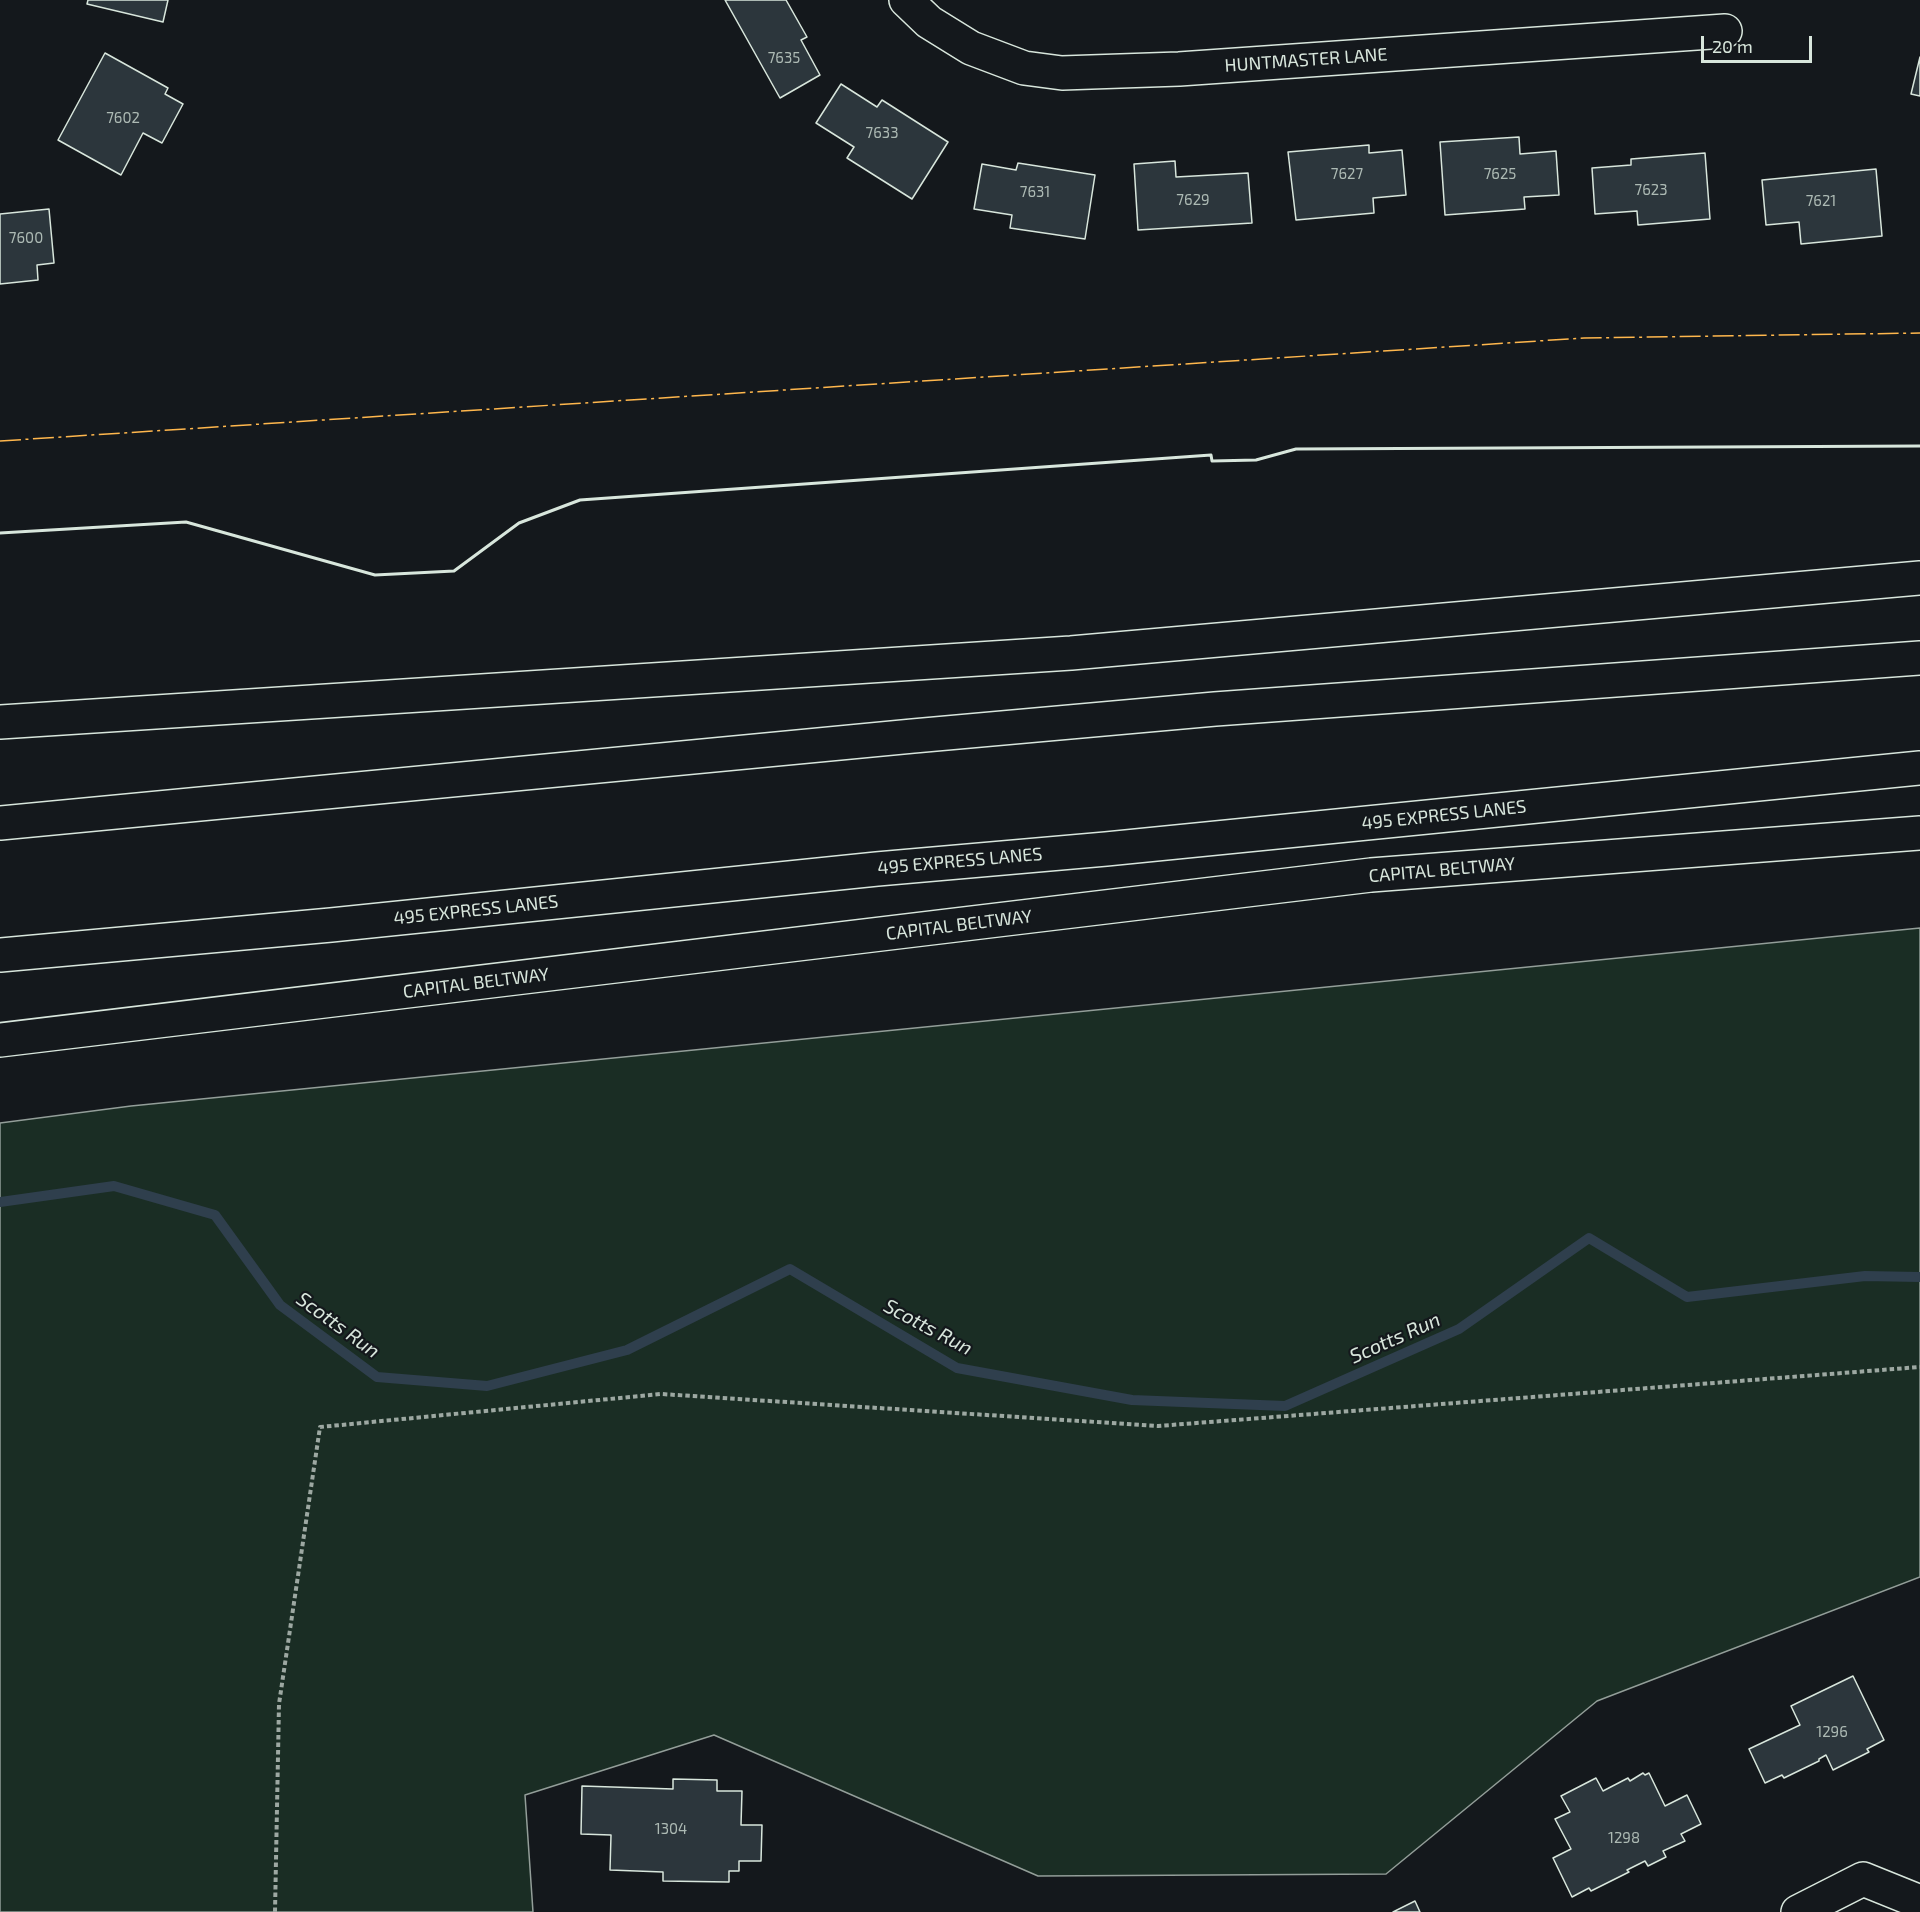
<!DOCTYPE html>
<style>
body{margin:0}
#map{position:relative;width:1920px;height:1912px;overflow:hidden;background:#14181c;font-family:"Exo 2",sans-serif}
canvas{display:block}
.scale{position:absolute;left:1701px;top:36px;width:111px;height:27px;box-sizing:border-box;border:3px solid #d8e6dc;border-top:0;padding-left:8px;font-size:18px;line-height:21px;white-space:nowrap;color:#d8e6dc;-webkit-text-stroke:4px #14181c;paint-order:stroke}
</style>
<div id="map">
<canvas width="1920" height="1912"></canvas>
<div class="scale">20 m</div>
</div>
<script>
const g = document.querySelector('canvas').getContext('2d');
g.lineJoin = 'round';
function fillPath(path, color) { g.fillStyle = color; g.fill(path, 'evenodd'); }
const poly = rows => new Path2D(rows.map(r => 'M' + r).join(''));
function trace(path, color, width, dash) { g.strokeStyle = color; g.lineWidth = width; g.lineCap = dash ? 'butt' : 'round'; g.setLineDash(dash || []); g.stroke(path); }
function label(font, color, halo, rows, align = 'center') {
  g.font = font + ' "Exo 2",sans-serif'; g.lineWidth = 4.5; g.setLineDash([]); g.textBaseline = 'middle'; g.strokeStyle = halo; g.fillStyle = color; for (const [text, x, y, turn = 0] of rows) {
    g.save(); g.translate(x, y); g.rotate((+turn || 0) * Math.PI / 180); g.textAlign = isNaN(turn) ? turn : align; if (halo) g.strokeText(text, 0, 0); g.fillText(text, 0, 0); g.restore();
  }
}
const green = poly([
 [1920,928,1920,1577,1597,1701,1386,1874,1038,1876,714,1735,525,1795,533,1912,0,1912,0,1123,131,1106,1920,928]
]);
fillPath(green, '#1a2d24');
trace(green, '#939e99', 1.5);
trace(poly([
 [0,1202,114,1186,215,1215,280,1305,377,1377,487,1386,627,1350,790,1269,957,1368,1132,1400,1285,1406,1459,1329,1589,1238,1687,1297,1865,1276,1920,1277]
]), '#2f3f4d', 10);
const building = poly([
 [88,0,168,0,163,22,87,4,88,0],
 [725,0,786,0,807,37,801,40,820,75,780,98,725,0],
 [105,53,168,88,165,94,183,104,162,143,143,133,121,175,58,140,105,53],
 [1920,57,1920,96,1911,94,1920,57],
 [841,84,877,107,882,100,948,142,912,199,847,158,854,147,816,123,841,84],
 [1519,137,1520,154,1556,151,1559,195,1524,197,1525,209,1445,215,1440,142,1519,137],
 [1369,145,1369,153,1402,150,1406,195,1373,198,1374,213,1296,220,1288,152,1369,145],
 [1705,153,1710,219,1638,225,1637,211,1595,214,1592,168,1631,165,1631,159,1705,153],
 [1175,161,1176,177,1248,173,1252,223,1138,230,1134,164,1175,161],
 [1018,163,1095,175,1085,239,1010,228,1012,215,974,209,982,164,1016,170,1018,163],
 [1876,169,1882,236,1801,244,1799,222,1766,225,1762,180,1876,169],
 [49,209,54,263,37,265,38,280,0,284,0,214,49,209],
 [1853,1676,1884,1740,1867,1749,1869,1752,1833,1770,1826,1755,1819,1759,1819,1761,1784,1778,1782,1775,1765,1783,1749,1749,1800,1725,1791,1706,1853,1676],
 [1643,1773,1645,1775,1649,1773,1665,1806,1687,1795,1701,1824,1681,1834,1685,1841,1663,1851,1666,1857,1648,1866,1645,1861,1627,1870,1629,1872,1591,1891,1589,1888,1572,1897,1553,1858,1571,1849,1555,1819,1570,1812,1561,1796,1596,1778,1603,1791,1628,1778,1630,1781,1643,1773],
 [673,1779,717,1780,717,1791,742,1791,741,1825,762,1825,761,1861,739,1861,739,1871,729,1871,729,1882,663,1881,663,1872,610,1870,611,1835,581,1834,582,1786,673,1789,673,1779],
 [1415,1901,1420,1912,1393,1912,1415,1901]
]);
fillPath(building, '#2c363c');
trace(building, '#d8e6dc', 1.5);
const minor = poly([
 [906,0,929,22,971,48,1024,68,1062,73,1179,69,1725,31],
 [1798,1912,1863,1879,1920,1902]
]);
const motorway = poly([
 [0,722,1071,653,1920,578],
 [0,823,913,736,1215,709,1920,658],
 [0,955,331,925,877,869,1106,849,1920,768],
 [0,1040,1371,875,1920,833]
]);
trace(minor, '#d8e6dc', 36);
trace(motorway, '#d8e6dc', 36);
trace(poly([
 [275,1912,279,1704,320,1427,661,1394,1158,1426,1920,1367]
]), '#9da8a2', 4, [4.5, 3]);
trace(minor, '#14181c', 33);
trace(motorway, '#14181c', 33);
trace(poly([
 [0,533,186,522,375,575,454,571,519,523,580,500,1211,455,1212,461,1256,460,1296,449,1920,446]
]), '#d8e6dc', 3);
trace(poly([
 [0,441,1584,338,1920,333]
]), '#ffb74d', 1.5, [21, 4.5, 3, 4.5]);
label('15px', '#adbab4', null, [
 ["7635",784,58],
 ["7602",123,118],
 ["7633",882,133],
 ["7627",1347,174],
 ["7625",1500,174],
 ["7623",1651,190],
 ["7631",1035,192],
 ["7629",1193,200],
 ["7621",1821,201],
 ["7600",26,238],
 ["1296",1832,1732],
 ["1304",671,1829],
 ["1298",1624,1838]
]);
label('18px', '#d8e6dc', '#14181c', [
 ["HUNTMASTER LANE",1306,60,-4],
 ["495 EXPRESS LANES",1444,815,-6],
 ["495 EXPRESS LANES",960,861,-5],
 ["CAPITAL BELTWAY",1442,870,-5],
 ["495 EXPRESS LANES",476,910,-6],
 ["CAPITAL BELTWAY",959,925,-7],
 ["CAPITAL BELTWAY",476,983,-7]
]);
label('italic 20px', '#d8e6dc', '#14181c', [
 ["Scotts Run",338,1325,36],
 ["Scotts Run",928,1327,28],
 ["Scotts Run",1395,1338,-24]
]);
</script>
